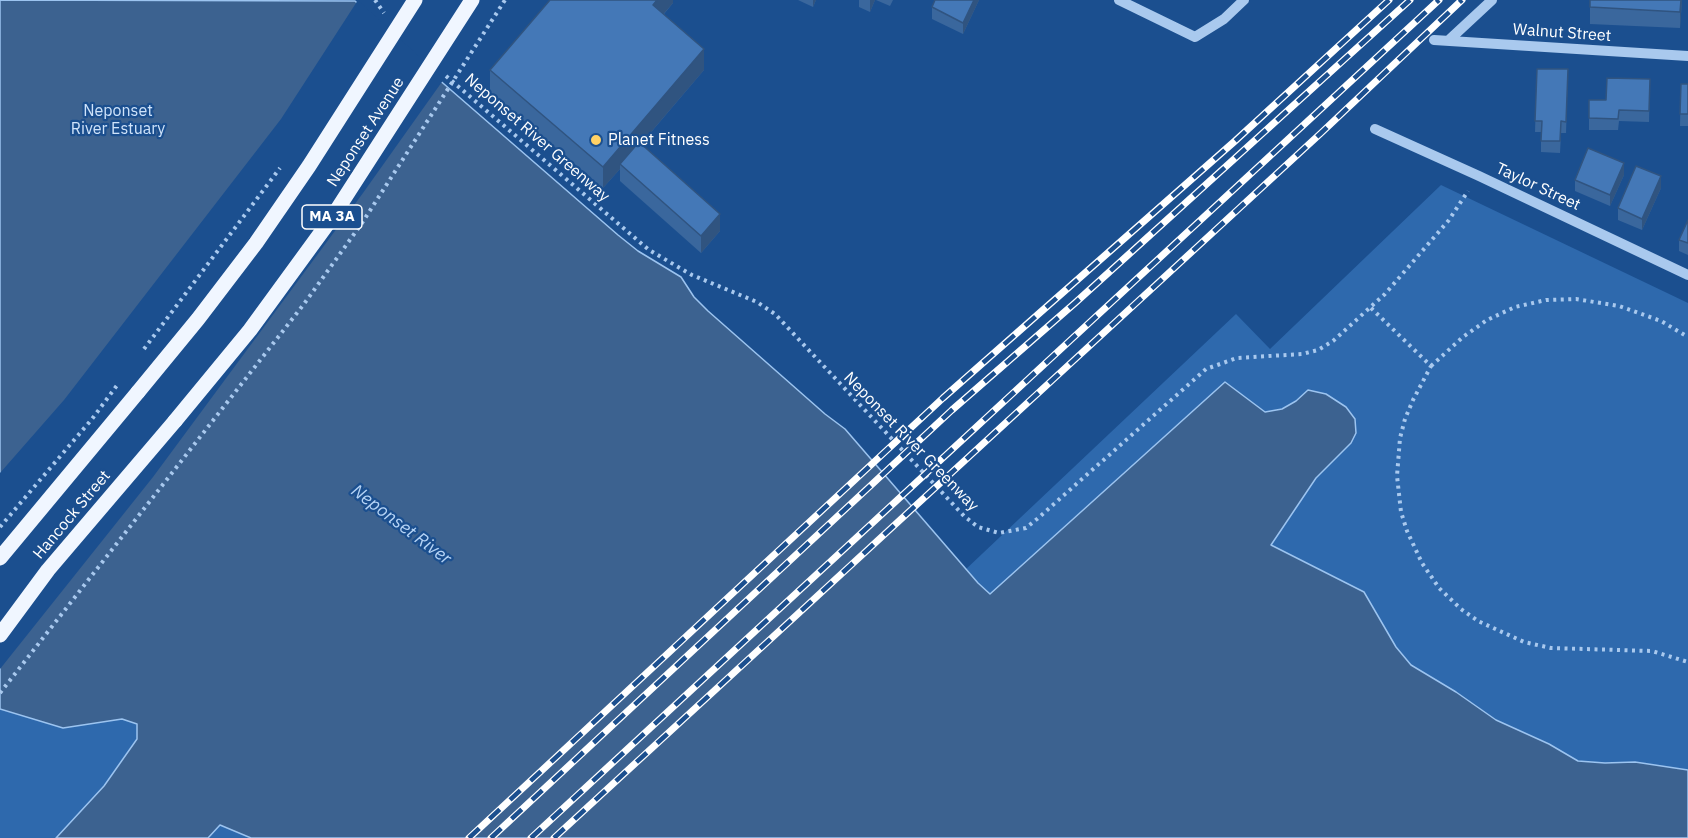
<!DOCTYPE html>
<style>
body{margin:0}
canvas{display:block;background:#1b4f8f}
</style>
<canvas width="1688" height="838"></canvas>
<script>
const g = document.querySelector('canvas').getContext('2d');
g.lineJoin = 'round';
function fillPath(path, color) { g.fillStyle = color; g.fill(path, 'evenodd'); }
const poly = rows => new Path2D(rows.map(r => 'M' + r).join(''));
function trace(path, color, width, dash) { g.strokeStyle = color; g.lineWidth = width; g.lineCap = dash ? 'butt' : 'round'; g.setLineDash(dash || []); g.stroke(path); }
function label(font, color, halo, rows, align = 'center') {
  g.font = font + ' "IBM Plex Sans",sans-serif'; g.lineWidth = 4.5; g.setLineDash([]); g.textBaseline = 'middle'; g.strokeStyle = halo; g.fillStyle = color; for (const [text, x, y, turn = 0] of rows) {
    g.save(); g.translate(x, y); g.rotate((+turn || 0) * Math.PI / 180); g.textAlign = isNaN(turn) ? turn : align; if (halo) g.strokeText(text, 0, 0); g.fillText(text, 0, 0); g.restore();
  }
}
fillPath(poly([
 [1441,185,1688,303,1688,770,1635,762,1605,763,1578,761,1549,744,1496,720,1456,692,1411,665,1396,647,1363,592,1271,545,1316,478,1332,460,1308,390,1296,401,1282,409,1265,412,1225,383,990,595,964,571,1236,314,1270,349],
 [0,709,63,728,122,719,137,724,137,738,104,786,56,838,0,838],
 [220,825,251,838,208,838]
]), '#2e69ad');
const water = poly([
 [0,0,355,1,414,58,618,235,638,251,681,277,694,297,708,311,825,414,845,429,978,583,990,594,1225,382,1265,412,1282,409,1296,401,1308,390,1326,394,1346,407,1355,419,1356,433,1351,443,1316,478,1271,545,1364,592,1396,647,1411,665,1456,692,1496,720,1549,744,1578,761,1605,763,1635,762,1688,770,1688,838,251,838,220,825,208,838,56,838,104,786,137,739,137,724,122,719,63,728,0,709,0,0]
]);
fillPath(water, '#3c6290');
trace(water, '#9cc4f0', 1.5);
fillPath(poly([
 [358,0,444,79,363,193,153,477,0,669,0,473,64,400,281,119]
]), '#1b4f8f');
trace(poly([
 [375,0,384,13],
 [446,76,649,250,692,275,757,302,775,314,964,516,978,527,999,533,1026,528,1037,519,1206,369,1237,358,1302,354,1318,350,1333,341,1385,294,1449,220,1468,191],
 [1371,308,1431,366,1413,400,1405,419,1400,438,1397,476,1401,512,1407,531,1422,563,1439,588,1461,609,1478,621,1524,642,1551,648,1652,651,1688,662],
 [1431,366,1463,337,1487,320,1515,307,1546,300,1576,299,1619,306,1661,321,1688,337]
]), '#a9c9ee', 4, [3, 4.5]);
trace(poly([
 [1119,0,1195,37,1224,19,1244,0],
 [1434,40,1688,56],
 [1449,40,1492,0],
 [1375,129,1479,176,1688,275]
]), '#a9c9ee', 10);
trace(poly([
 [0,558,138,392],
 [0,635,48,570,175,421]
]), '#f0f6ff', 15);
const rail = poly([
 [469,838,943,398,1235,141,1389,0],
 [491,838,952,410,1075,303,1410,0],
 [531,838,1439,0],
 [554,838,1320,134,1462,0]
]);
trace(rail, '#fff', 7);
trace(rail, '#1b4f8f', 4.5, [14]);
trace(poly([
 [144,349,280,168],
 [0,527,92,419,118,384],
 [0,693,304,304,362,223,505,0]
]), '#a9c9ee', 4, [3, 4.5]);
trace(poly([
 [138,392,198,319,256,243,309,166,415,0],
 [175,421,250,330,331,219,472,0]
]), '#f0f6ff', 15);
fillPath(poly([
 [673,0,673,3,664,14,704,70,641,144,720,231,701,253,620,181,620,169,603,188,490,92,490,70],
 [798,0,816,0,813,7],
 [859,0,875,0,870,12,859,7],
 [876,0,893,0,890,6],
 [979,0,963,34,932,19,932,7],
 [1590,0,1682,0,1680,28,1590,24],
 [1537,69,1568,69,1566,133,1561,133,1560,153,1541,152,1541,132,1535,132],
 [1650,79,1649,122,1619,121,1618,130,1589,130,1589,100,1606,100],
 [1681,84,1688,84,1688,126,1680,126],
 [1624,175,1610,206,1575,191,1575,180],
 [1661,188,1642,230,1618,220,1618,208],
 [1688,220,1688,255,1679,251,1679,240]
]), '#3a679d');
fillPath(poly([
 [657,0,673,0,673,3,653,26,653,5],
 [813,0,816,0,813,7],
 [870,0,875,0,870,12],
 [974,0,979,0,963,34,963,23],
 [1681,0,1682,0,1680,28,1680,12],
 [704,49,704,70,622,166,620,164,620,169,603,188,603,167],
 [1624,163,1624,175,1610,206,1610,195],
 [1661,176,1661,188,1642,230,1642,219],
 [720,214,720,231,701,253,701,236]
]), '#305480');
const building = poly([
 [550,0,657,0,653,5,704,49,603,167,490,70,550,0],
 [935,0,974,0,963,23,932,7,935,0],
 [1590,0,1681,0,1680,12,1590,7,1590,0],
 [1537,69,1568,69,1566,122,1561,121,1560,141,1541,141,1542,121,1535,121,1537,69],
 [1607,78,1650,79,1649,111,1619,110,1618,119,1589,118,1589,100,1606,100,1607,78],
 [1681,84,1688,84,1688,114,1680,114,1681,84],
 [639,142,720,214,701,236,620,164,639,142],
 [1588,148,1624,163,1610,195,1575,180,1588,148],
 [1636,166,1661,176,1642,219,1618,208,1636,166],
 [1688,220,1688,243,1679,240,1688,220]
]);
fillPath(building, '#4478b7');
trace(building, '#305480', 1.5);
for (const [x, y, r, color] of [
 [596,140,6,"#ffd166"]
]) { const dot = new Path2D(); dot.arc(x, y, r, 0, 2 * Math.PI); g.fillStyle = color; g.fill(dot); trace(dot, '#1b4f8f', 2); }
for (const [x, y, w] of [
 [332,217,60]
]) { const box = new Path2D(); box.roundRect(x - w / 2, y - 12, w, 24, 4.5); g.fillStyle = '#1b4f8f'; g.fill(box); trace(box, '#fff', 1.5); }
label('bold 15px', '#fff', null, [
 ["MA 3A",332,217]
]);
label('16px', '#fff', '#1b4f8f', [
 ["Walnut Street",1562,33,4],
 ["Neponset Avenue",366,132,-57],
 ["Neponset River Greenway",537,138,41],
 ["Taylor Street",1538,187,25],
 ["Neponset River Greenway",911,442,46],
 ["Hancock Street",72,515,-50]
]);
label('16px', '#cfe3fa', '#1b4f8f', [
 ["Neponset",118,111],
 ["River Estuary",118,129]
]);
label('16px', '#fff', '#1b4f8f', [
 ["Planet Fitness",608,140]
], 'left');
label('italic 18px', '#b5d3f5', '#1b4f8f', [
 ["Neponset River",401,525,37]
]);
</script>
